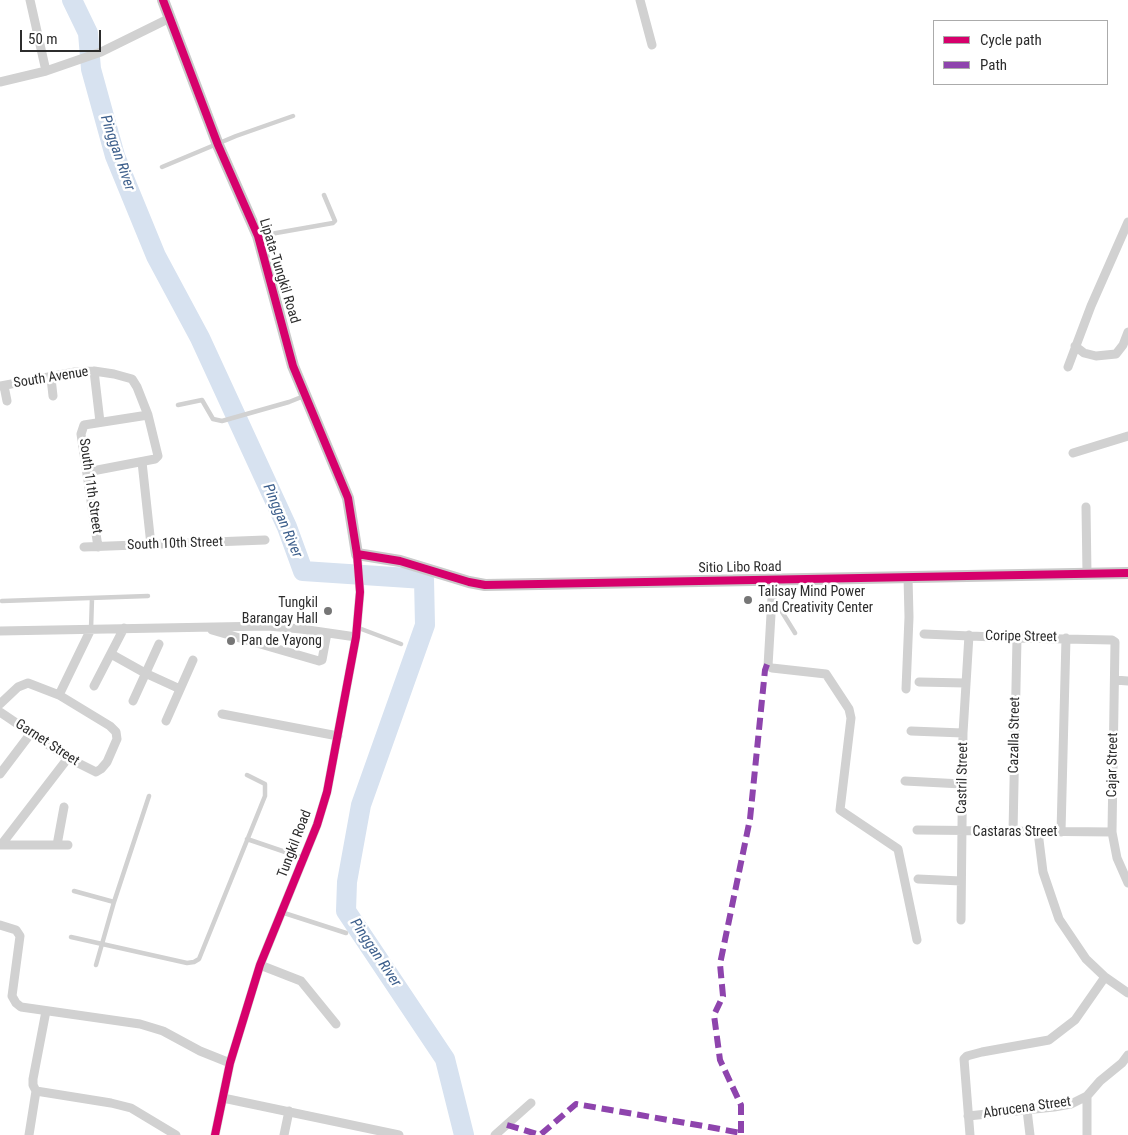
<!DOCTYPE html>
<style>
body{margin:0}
#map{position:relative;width:1128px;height:1135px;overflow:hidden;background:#fff;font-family:"Roboto Condensed",sans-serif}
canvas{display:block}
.legend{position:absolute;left:933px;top:20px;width:175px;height:65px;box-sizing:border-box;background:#fff;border:1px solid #ababab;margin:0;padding:6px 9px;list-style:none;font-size:15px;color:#2c2c2c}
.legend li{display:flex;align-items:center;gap:10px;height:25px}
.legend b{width:25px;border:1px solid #ababab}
.scale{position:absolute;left:20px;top:30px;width:81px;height:22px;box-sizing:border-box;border:2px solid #2c2c2c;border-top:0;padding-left:6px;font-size:15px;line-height:18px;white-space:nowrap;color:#2c2c2c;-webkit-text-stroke:4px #fff;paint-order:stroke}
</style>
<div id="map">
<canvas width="1128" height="1135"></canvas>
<ul class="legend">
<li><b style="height:6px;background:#d6006c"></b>Cycle path</li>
<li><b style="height:6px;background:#8e44ad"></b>Path</li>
</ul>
<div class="scale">50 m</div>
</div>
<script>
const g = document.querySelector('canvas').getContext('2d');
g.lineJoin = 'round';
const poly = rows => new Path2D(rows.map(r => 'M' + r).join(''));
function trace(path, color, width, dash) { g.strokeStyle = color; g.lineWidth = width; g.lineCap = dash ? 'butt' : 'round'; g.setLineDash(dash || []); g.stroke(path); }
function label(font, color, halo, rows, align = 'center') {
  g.font = font + ' "Roboto Condensed",sans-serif'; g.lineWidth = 5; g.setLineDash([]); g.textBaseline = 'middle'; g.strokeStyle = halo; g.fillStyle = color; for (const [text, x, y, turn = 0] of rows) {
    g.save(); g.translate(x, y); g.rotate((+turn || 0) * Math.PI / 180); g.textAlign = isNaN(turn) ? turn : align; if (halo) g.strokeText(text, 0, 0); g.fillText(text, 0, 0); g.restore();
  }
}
trace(poly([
 [72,0,88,33,91,69,115,156,156,256,200,338,287,527,303,571,424,579,425,625,361,805,347,882,346,911,445,1059,464,1135]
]), '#d7e2f0', 20);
trace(poly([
 [162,167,236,136,293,116],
 [259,236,333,223,335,221,324,195],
 [178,405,202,400,213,419,222,421,289,402,304,396],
 [774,599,795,633],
 [2,601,148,596],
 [356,627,401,644],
 [91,629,92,598],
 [247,839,303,858],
 [74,891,114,902],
 [281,912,346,933],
 [71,937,187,963,194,962,199,959,265,796,265,784,247,775],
 [96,965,114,902,149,796]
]), '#d1d1d1', 4.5);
trace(poly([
 [30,0,46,71],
 [640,0,652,45],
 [0,82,46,71,101,52,170,18],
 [1075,346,1084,353,1096,356,1116,354,1123,345,1128,332],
 [1068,367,1091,306,1128,222],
 [94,371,100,422],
 [51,378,53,396],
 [0,386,75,372,94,371,114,374,132,379,137,387,148,415,158,456,155,459,87,472],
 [4,386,7,401],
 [1073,453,1128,436],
 [142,462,151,545],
 [1086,507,1087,574],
 [84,547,265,540],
 [98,547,81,434,84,425,148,415],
 [773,580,768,666,772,668,826,674,849,709,851,718,840,810,898,849,917,940],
 [212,630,319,661,322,660,327,633],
 [0,631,268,626,301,629,356,637],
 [924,634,1017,638,1112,640,1115,642,1112,832,1117,858,1128,883],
 [111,654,145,673,180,689],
 [1115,680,1128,681],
 [919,682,965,683],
 [94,686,124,628],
 [906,689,909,617,908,577],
 [59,695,91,629],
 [133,701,159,644],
 [0,704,18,687,28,683,59,695,110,726,116,732,117,739,107,762,101,769,96,772,68,758,0,712],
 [222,714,338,736],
 [166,721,193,660],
 [911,731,963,733],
 [0,774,31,733],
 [905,781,962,784],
 [917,830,1112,832],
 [1013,832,1017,638],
 [1038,832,1043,872,1059,919,1086,959,1105,977,1128,993],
 [1061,832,1066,638],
 [0,845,68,845],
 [1,845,68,758],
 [57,845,64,807],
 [918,879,961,881],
 [961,920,963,733,969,635],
 [0,925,16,930,20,936,12,996,16,1003,21,1007,140,1024,163,1031,200,1051,230,1063],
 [260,965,301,981,336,1024],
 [36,1091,111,1103,131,1108,176,1135],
 [1087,1096,1087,1135],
 [223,1098,399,1135],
 [1027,1110,1030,1135],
 [968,1116,1054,1107,1071,1104,1087,1096,1100,1081,1122,1063,1128,1055],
 [29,1135,36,1091,33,1085,33,1079,46,1011],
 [215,1135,230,1063,260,965,317,825,327,792,356,637,360,592,357,554],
 [284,1135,289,1111],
 [495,1135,531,1103],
 [970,1135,964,1059,967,1056,982,1052,1049,1040,1075,1020,1105,977]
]), '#d1d1d1', 9);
trace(poly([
 [163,0,218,145,258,236,293,366,348,498,357,554,400,561,469,582,485,585,1128,573]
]), '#cacaca', 12);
trace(poly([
 [507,1125,540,1135,576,1104,709,1127,741,1133,742,1135],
 [741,1133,741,1105,720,1060,714,1015,723,996,720,964,750,819,765,670,768,662]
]), '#8e44ad', 6, [12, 6]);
trace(poly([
 [163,0,218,145,258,236,293,366,348,498,357,554,360,592,356,637,327,792,317,825,260,965,230,1063,215,1135],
 [357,554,400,561,469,582,485,585,1128,573]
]), '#d6006c', 8);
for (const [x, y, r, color] of [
 [748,600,5,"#767676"],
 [328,611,5,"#767676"],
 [231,641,5,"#767676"]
]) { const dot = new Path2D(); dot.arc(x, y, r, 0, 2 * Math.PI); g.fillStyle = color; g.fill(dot); trace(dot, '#fff', 2); }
label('14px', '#2c2c2c', '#fff', [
 ["Lipata-Tungkil Road",279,271,73],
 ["South Avenue",51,378,-9],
 ["South 11th Street",90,486,82],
 ["South 10th Street",175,544,-2],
 ["Sitio Libo Road",740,568,-1],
 ["Coripe Street",1021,637,1],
 ["Cazalla Street",1015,735,-89],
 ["Garnet Street",47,743,33],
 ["Cajar Street",1113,765,-89],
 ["Castril Street",963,778,-89],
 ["Castaras Street",1015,832],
 ["Tungkil Road",295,844,-69],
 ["Abrucena Street",1027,1108,-8]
]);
label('14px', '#2c2c2c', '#fff', [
 ["Talisay Mind Power",758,592],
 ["and Creativity Center",758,608],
 ["Tungkil",318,603,"right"],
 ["Barangay Hall",318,619,"right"],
 ["Pan de Yayong",241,641]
], 'left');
label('italic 15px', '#3d5f8c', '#fff', [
 ["Pinggan River",117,153,71],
 ["Pinggan River",282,521,67],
 ["Pinggan River",375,953,56]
]);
</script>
